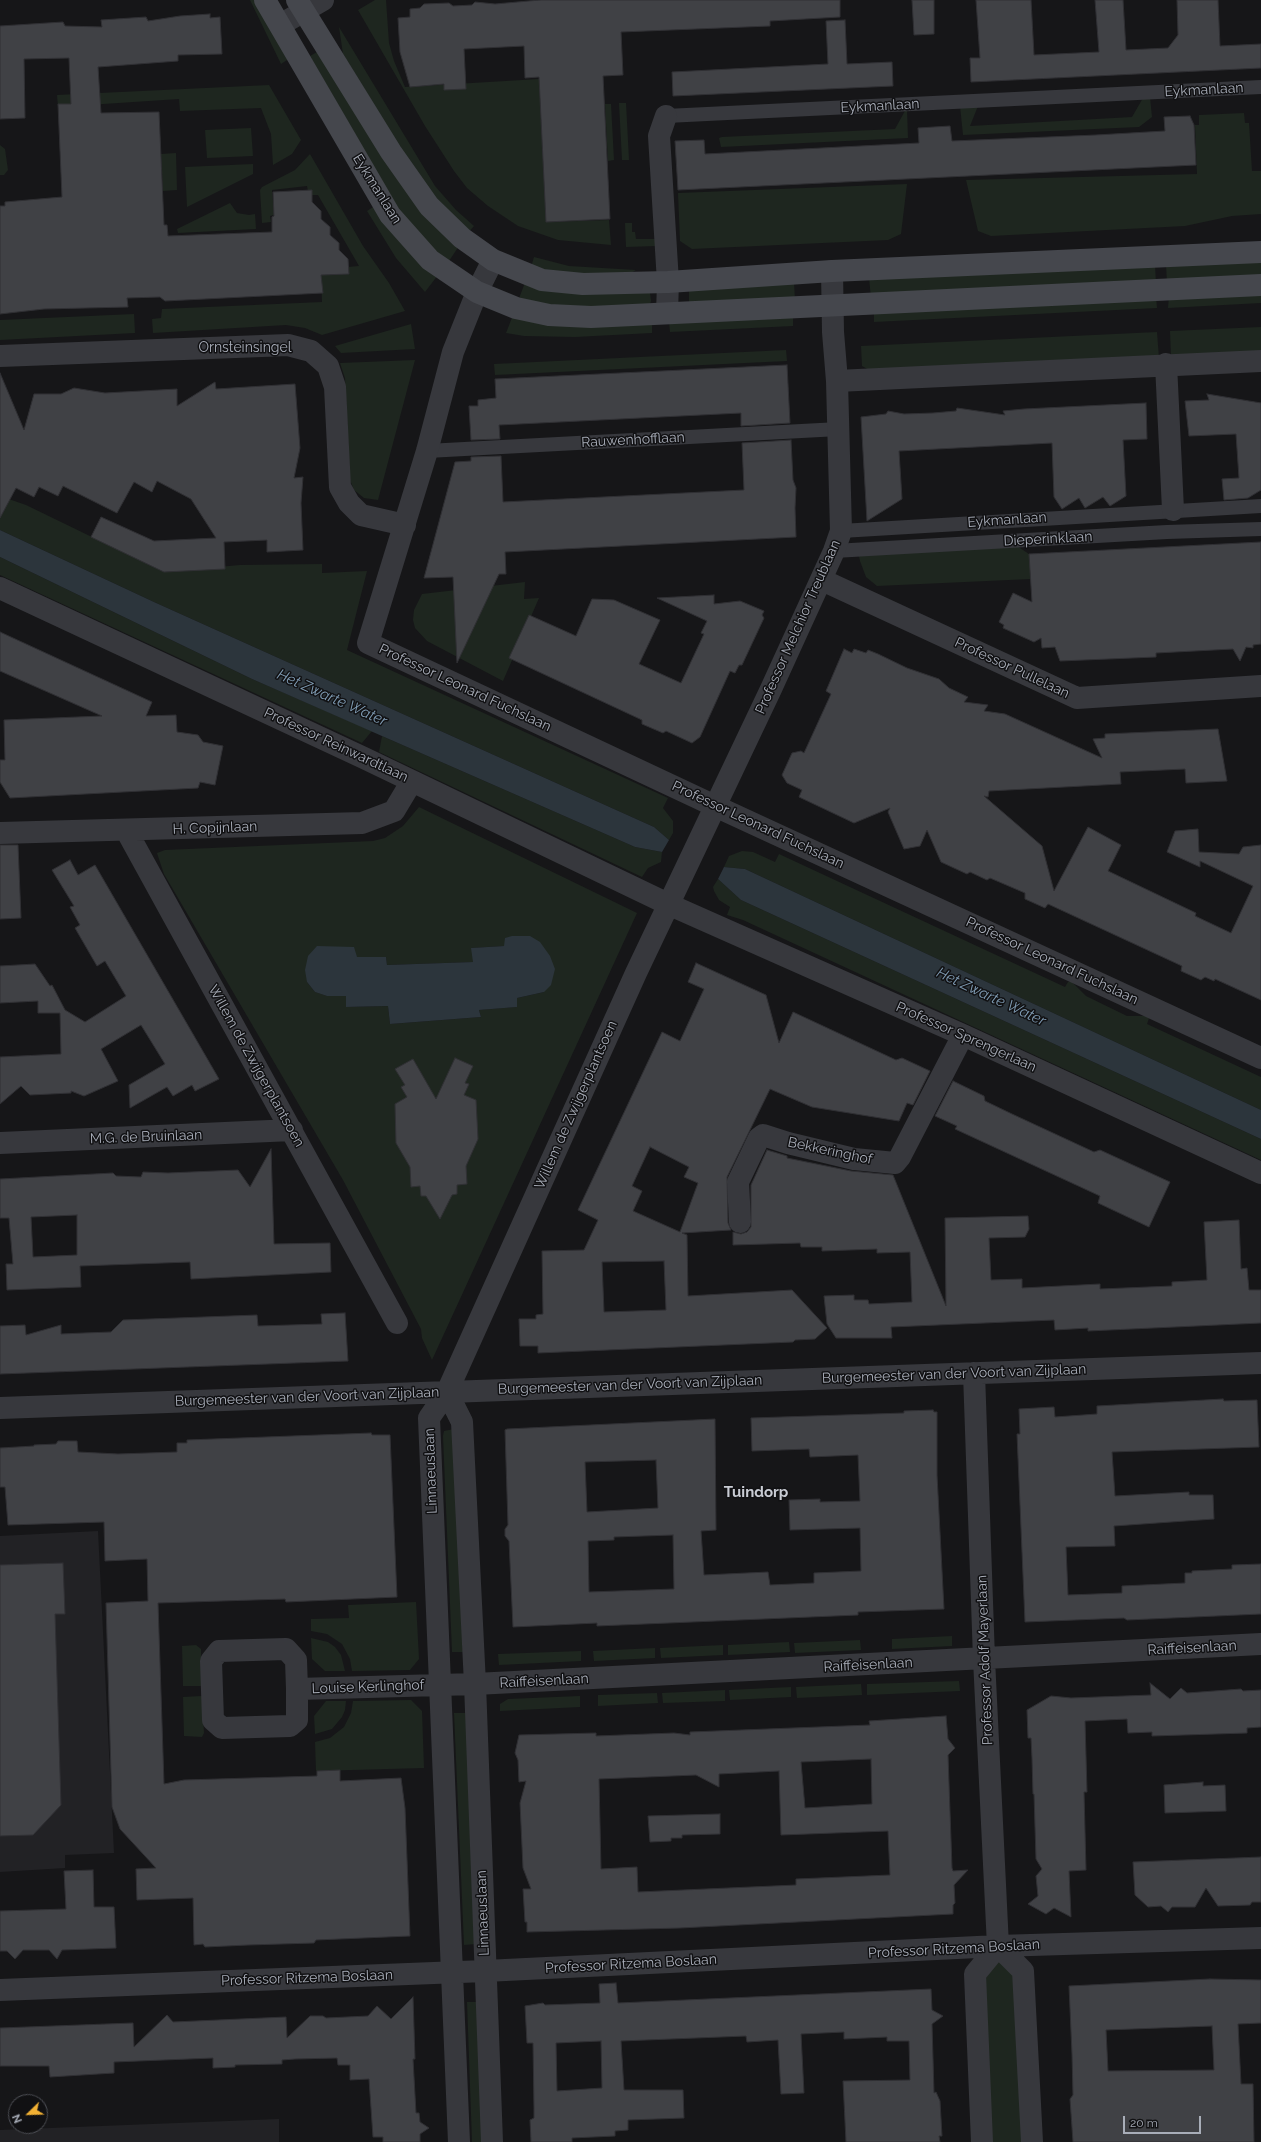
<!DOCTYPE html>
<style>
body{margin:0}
#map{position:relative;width:1261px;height:2142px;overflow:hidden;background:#161618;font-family:Raleway,sans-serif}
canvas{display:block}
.north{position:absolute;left:8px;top:2094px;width:40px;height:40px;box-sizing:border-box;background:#111113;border:1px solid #4d4f55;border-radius:50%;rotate:247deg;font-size:11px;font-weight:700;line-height:16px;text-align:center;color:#a8adb8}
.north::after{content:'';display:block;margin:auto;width:14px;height:18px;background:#f2b134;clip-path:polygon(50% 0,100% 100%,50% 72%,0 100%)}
.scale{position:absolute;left:1123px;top:2116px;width:78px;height:18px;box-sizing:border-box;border:2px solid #a8adb8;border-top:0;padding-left:5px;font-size:12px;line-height:14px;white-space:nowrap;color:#a8adb8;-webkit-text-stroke:3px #111113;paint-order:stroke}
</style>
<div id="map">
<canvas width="1261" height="2142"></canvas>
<div class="north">N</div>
<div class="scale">20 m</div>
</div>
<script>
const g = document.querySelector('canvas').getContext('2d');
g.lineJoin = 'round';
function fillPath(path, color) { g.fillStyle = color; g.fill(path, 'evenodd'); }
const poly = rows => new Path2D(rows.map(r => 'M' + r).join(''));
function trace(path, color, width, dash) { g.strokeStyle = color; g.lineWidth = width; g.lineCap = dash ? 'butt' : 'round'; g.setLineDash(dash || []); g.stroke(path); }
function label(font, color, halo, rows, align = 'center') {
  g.font = font + ' Raleway,sans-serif'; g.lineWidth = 3; g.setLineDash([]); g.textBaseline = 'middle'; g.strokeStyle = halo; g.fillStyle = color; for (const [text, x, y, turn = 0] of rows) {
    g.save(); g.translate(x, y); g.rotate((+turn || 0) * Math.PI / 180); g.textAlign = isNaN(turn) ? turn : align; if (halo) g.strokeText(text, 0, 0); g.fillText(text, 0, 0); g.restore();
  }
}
fillPath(poly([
 [98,1531,114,1853,65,1855,65,1868,0,1872,0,1536],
 [279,2119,279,2142,0,2142,0,2130]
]), '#222225');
fillPath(poly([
 [250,0,256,0,290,58,281,64],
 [375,0,386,0,389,43,394,61,405,87,539,79,546,222,609,220,611,245,558,240,518,226,488,206,467,188,454,171,425,126,358,10],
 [339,27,435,186,456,210,474,226,467,234,432,200,343,54],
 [317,52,459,246,447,264,410,229,310,56],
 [269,85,301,140,292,154,273,165,271,134,261,108,180,111,179,99,58,107,57,95],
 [1150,97,1152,117,1139,127,963,135,960,106,978,106,970,126,1132,117,1143,98],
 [619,103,626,103,629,160,622,160],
 [605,104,611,104,614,160,608,161],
 [906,109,907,109,908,138,721,147,719,138,722,137,895,129],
 [1244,113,1245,123,1249,123,1252,171,1261,171,1261,214,1232,216,1185,226,991,236,978,231,966,180,1197,174,1195,125,1199,125,1199,115],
 [251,128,253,156,207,158,205,130],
 [0,145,5,149,8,170,4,175,0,175],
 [176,153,177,190,163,191,161,154],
 [310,154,363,246,389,283,405,311,322,335,305,328,286,325,153,333,152,319,161,318,162,309,322,302,321,275,349,274,348,267,359,266,318,195,312,195,308,191,307,186,272,190,274,215,270,216,271,222,262,223,260,190,262,187,295,170],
 [253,164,253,174,187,207,185,167],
 [907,184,901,234,888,240,692,249,680,241,678,193],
 [230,203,237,213,249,215,255,214,256,229,178,233,177,229],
 [376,205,438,275,425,292,396,258,367,211],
 [625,223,632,223,632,232,635,232,636,239,657,239,657,246,626,247],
 [534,257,569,266,636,270,629,274,576,277,531,267],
 [1261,259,1261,279,1167,283,1166,264],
 [1155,264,1156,284,871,298,869,278],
 [526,280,650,293,651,301,650,304,601,311,518,301],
 [794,282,795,301,689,302,689,290],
 [1261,292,1261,303,1168,308,1169,296],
 [1156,297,1157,308,874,322,874,310],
 [134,314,135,333,0,340,0,320],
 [793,314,793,326,670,332,669,321],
 [513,315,652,321,652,333,575,337,524,336,506,333],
 [411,324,415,349,341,353,335,346],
 [1261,327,1261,352,1171,357,1170,331],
 [1157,332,1159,358,871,371,862,366,861,346],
 [786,350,787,361,495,375,494,364],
 [415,360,378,500,364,498,354,490,350,480,345,378,340,363],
 [0,496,26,505,164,572,240,565,322,564,322,573,367,571,347,650,668,798,663,808,673,821,673,833,669,840,654,827,154,602,0,530],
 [1014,544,1029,554,1031,579,877,586,866,577,860,561,859,556],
 [0,557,252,679,372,731,362,743,0,575],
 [525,582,524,599,539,598,503,681,427,641,415,628,413,620,414,610,422,594],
 [382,736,635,847,662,852,661,862,648,868,642,877,379,752],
 [419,807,637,913,432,1360,422,1338,421,1329,343,1180,164,874,157,853,165,850,373,841,385,838,403,826],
 [504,946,544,992,517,998,516,1007,479,1010,481,1017,390,1024,388,1006,347,1007,346,996,327,996,315,992,307,982,357,957,386,957,387,965,474,962,472,948],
 [742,851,753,852,775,862,779,854,1065,987,1068,982,1072,982,1086,996,1127,1016,1147,1016,1149,1018,1147,1024,1261,1077,1261,1110,745,869,724,867,729,856],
 [718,879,741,900,1261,1139,1261,1160,743,920,727,915,730,907,719,900,714,891,713,887],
 [454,1429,463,1652,452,1652,443,1436,444,1431],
 [416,1602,419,1659,410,1670,352,1671,350,1659,342,1644,327,1634,311,1631,311,1619,349,1618,348,1605],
 [952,1636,952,1646,892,1649,892,1639],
 [311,1638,328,1642,335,1647,341,1655,345,1671,325,1671,312,1659],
 [860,1640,861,1650,795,1653,794,1643],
 [789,1642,790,1652,728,1655,728,1645],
 [196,1645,201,1649,202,1686,183,1686,182,1646],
 [723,1645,723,1655,661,1658,660,1648],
 [655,1648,655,1658,594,1661,593,1651],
 [581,1651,581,1661,499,1665,498,1654],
 [959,1681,960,1691,867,1695,867,1684],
 [861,1684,862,1695,797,1698,796,1687],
 [791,1687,791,1697,730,1700,729,1690],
 [725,1690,725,1701,663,1703,662,1693],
 [657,1693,658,1703,598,1706,598,1695],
 [202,1696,204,1733,202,1737,184,1736,183,1697],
 [580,1696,580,1707,500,1711,500,1704,508,1699],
 [411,1700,422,1711,424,1768,316,1771,315,1742,330,1738,344,1727,351,1713,353,1701],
 [326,1701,346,1701,345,1710,342,1717,332,1729,315,1734,314,1716],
 [454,1713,466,1713,476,1944,464,1945],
 [998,1946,1023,1971,1032,2142,982,2142,975,1974],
 [467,2002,478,2002,484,2142,472,2142]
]), '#1e261f');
fillPath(poly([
 [0,530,154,602,654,827,669,840,662,852,635,847,252,679,0,557],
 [724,867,745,869,1261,1110,1261,1139,741,900,718,879],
 [512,936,530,936,540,942,550,956,555,969,551,985,544,992,517,998,517,1007,479,1010,481,1017,390,1024,388,1006,346,1007,346,996,327,996,315,992,307,982,305,970,308,956,317,946,354,947,357,957,386,957,387,965,473,962,471,948,504,946,505,938]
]), '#2c353c');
const building = poly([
 [540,0,840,0,840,17,770,21,770,26,621,32,623,75,603,76,610,219,546,222,539,77,525,78,524,46,464,49,466,89,444,90,444,84,410,87,400,52,398,18,410,17,410,9,420,8,424,4,449,3,453,6,472,5,475,2,495,4,540,0],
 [912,0,934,0,934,34,914,35,912,0],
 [976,0,1031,0,1034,55,1099,52,1095,0,1123,0,1126,50,1168,48,1178,35,1177,0,1218,0,1220,46,1261,44,1261,68,971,82,970,58,980,58,976,0],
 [210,14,210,18,220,17,222,54,178,55,178,61,98,67,101,113,159,112,164,225,167,225,168,236,272,232,272,217,274,216,273,192,312,190,312,202,321,211,321,219,330,227,330,235,339,243,339,250,348,259,349,274,321,275,323,293,165,301,160,297,127,298,128,307,44,309,0,314,0,206,5,206,5,202,62,197,58,104,71,104,69,58,24,59,25,118,0,119,0,26,63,22,65,26,102,27,101,20,146,17,148,21,180,16,210,14],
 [845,20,847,64,892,62,893,86,673,96,672,72,828,64,826,21,845,20],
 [1190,116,1194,125,1196,165,678,190,675,141,704,140,705,154,919,143,918,128,950,126,952,141,1096,135,1165,131,1164,117,1190,116],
 [787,365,790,423,741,426,741,413,499,425,500,439,471,440,469,406,478,406,478,400,496,398,495,379,787,365],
 [0,373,24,430,34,394,61,394,74,388,105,393,177,389,177,406,215,382,216,389,295,384,300,448,294,478,303,477,301,503,303,550,267,552,267,540,224,542,225,569,164,572,91,537,101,517,154,541,216,538,191,499,157,481,152,492,134,482,117,513,63,486,58,496,39,487,34,497,16,488,0,518,0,373],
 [1207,394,1261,403,1261,490,1248,498,1224,500,1222,479,1239,478,1236,434,1189,436,1185,401,1209,400,1207,394],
 [1146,403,1147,439,1123,440,1126,496,1110,506,1103,497,1085,508,1079,498,1062,509,1054,497,1052,443,899,451,902,499,867,521,861,417,886,414,888,411,904,414,933,413,956,411,957,408,1005,415,1003,411,1024,409,1146,403],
 [791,440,793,480,796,488,795,508,796,537,505,552,506,574,499,574,457,663,453,577,424,578,455,462,471,461,471,457,501,456,503,502,744,490,742,443,791,440],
 [1261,542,1261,644,1253,645,1253,648,1246,647,1240,661,1233,649,1156,653,1156,657,1060,661,1055,647,1042,648,1041,638,1034,642,1003,628,1004,625,999,622,1013,593,1032,602,1029,554,1261,542],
 [714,595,714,604,740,601,764,611,762,615,764,618,742,665,739,665,735,673,730,671,700,737,692,743,666,731,663,733,642,724,642,720,509,658,529,615,576,636,592,599,614,600,660,620,639,664,681,683,704,634,701,633,707,621,657,598,714,595],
 [0,632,152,702,146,716,176,715,177,732,198,735,203,742,223,746,215,785,200,782,198,788,10,798,0,782,0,760,5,760,4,720,102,716,0,671,0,632],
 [844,649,852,653,854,649,866,653,868,650,878,654,907,668,939,679,949,688,968,697,964,702,988,705,984,711,1005,714,1102,758,1093,739,1105,738,1105,734,1218,729,1227,781,1186,783,1185,769,1120,772,1121,784,989,791,988,797,984,796,1042,846,1054,891,1088,827,1121,845,1108,871,1196,913,1195,916,1231,933,1253,886,1200,861,1200,867,1167,852,1175,831,1198,829,1199,852,1239,854,1243,847,1261,845,1261,1000,1215,979,1214,981,1205,977,1201,980,1181,971,1182,966,1048,904,1045,908,1025,899,1025,893,990,878,987,880,970,872,967,874,941,862,927,830,920,846,904,849,888,812,890,808,854,823,799,797,802,790,787,783,782,775,792,753,801,751,804,753,831,694,826,691,844,649],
 [0,845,18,845,21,918,0,919,0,845],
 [70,860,78,875,95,865,219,1079,195,1091,192,1085,173,1096,167,1087,130,1108,129,1085,165,1064,141,1025,101,1049,118,1081,84,1096,71,1091,71,1093,30,1095,21,1086,0,1104,0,1057,61,1054,60,1013,38,1013,38,1001,0,1003,0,966,35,964,50,986,52,985,65,1010,85,1022,126,996,105,961,97,966,75,928,80,925,70,907,74,906,52,870,70,860],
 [696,963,766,995,779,1043,793,1012,896,1060,902,1058,930,1071,913,1105,907,1103,899,1121,812,1107,770,1089,727,1177,728,1223,731,1230,682,1233,687,1235,688,1296,792,1290,827,1328,815,1339,795,1340,793,1342,538,1353,538,1346,520,1346,519,1319,536,1319,536,1315,543,1314,542,1251,584,1250,598,1220,578,1210,662,1032,680,1041,704,989,688,982,696,963],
 [650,1147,689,1167,684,1177,698,1183,680,1232,633,1211,642,1191,632,1186,650,1147],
 [664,1261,666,1310,604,1312,602,1262,664,1261],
 [455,1058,473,1066,465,1083,469,1084,464,1095,476,1100,478,1139,466,1166,467,1184,457,1185,457,1194,452,1195,440,1219,426,1196,421,1196,420,1186,411,1187,410,1167,396,1143,395,1104,407,1097,401,1087,405,1085,395,1069,413,1059,436,1099,455,1058],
 [953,1081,984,1096,985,1101,1012,1114,1094,1152,1100,1150,1170,1182,1149,1227,1098,1203,1100,1196,955,1129,957,1126,935,1116,953,1081],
 [271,1149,274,1244,330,1243,331,1272,191,1279,190,1262,80,1266,81,1287,7,1290,6,1264,13,1264,9,1218,0,1218,0,1179,113,1173,116,1176,141,1177,143,1172,168,1173,238,1170,250,1187,271,1149],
 [77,1215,77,1255,33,1257,31,1217,77,1215],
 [767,1150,787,1156,787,1158,851,1171,893,1175,946,1306,945,1218,1028,1216,1029,1229,1025,1237,989,1238,991,1280,1022,1279,1022,1288,1100,1284,1100,1289,1172,1286,1172,1282,1207,1280,1204,1222,1239,1220,1241,1269,1247,1268,1249,1290,1261,1290,1261,1323,1088,1331,1088,1328,1055,1330,1054,1320,891,1327,892,1338,836,1338,827,1324,824,1296,854,1295,854,1300,868,1300,869,1304,912,1302,910,1252,877,1253,877,1249,822,1251,822,1247,801,1247,800,1243,733,1245,733,1232,741,1234,747,1232,751,1227,751,1185,767,1150],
 [345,1313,348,1361,0,1374,0,1326,25,1325,26,1335,61,1325,61,1334,84,1333,111,1332,123,1320,257,1315,258,1326,322,1324,321,1314,345,1313],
 [1223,1399,1224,1401,1257,1400,1259,1447,1112,1452,1115,1496,1189,1492,1189,1495,1213,1495,1214,1519,1114,1526,1115,1546,1066,1547,1068,1595,1122,1593,1122,1586,1185,1583,1185,1573,1192,1573,1192,1571,1232,1569,1232,1565,1261,1564,1261,1614,1127,1620,1124,1618,1025,1622,1017,1434,1020,1434,1019,1409,1054,1407,1055,1417,1097,1414,1097,1406,1223,1399],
 [933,1410,934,1412,937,1412,937,1475,944,1609,858,1612,858,1615,597,1626,597,1623,513,1627,509,1541,505,1536,505,1529,508,1525,505,1430,507,1429,715,1419,716,1530,701,1531,704,1575,768,1572,770,1585,793,1584,814,1583,814,1573,861,1571,860,1528,790,1530,789,1500,820,1499,820,1502,860,1501,858,1455,810,1457,809,1449,752,1451,751,1418,904,1413,904,1411,933,1410],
 [656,1460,658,1508,587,1512,585,1462,656,1460],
 [673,1535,674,1589,589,1592,588,1541,614,1540,614,1537,673,1535],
 [371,1433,372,1435,390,1435,397,1597,286,1602,285,1599,158,1603,164,1784,184,1780,317,1776,317,1771,340,1770,340,1781,401,1778,405,1808,410,1936,316,1940,314,1943,248,1945,205,1947,203,1944,194,1945,193,1898,137,1900,136,1869,156,1868,120,1829,112,1807,106,1603,148,1601,147,1559,105,1561,104,1522,8,1525,5,1487,0,1487,0,1448,34,1446,34,1445,56,1444,58,1441,77,1441,78,1452,118,1454,177,1452,177,1443,187,1443,187,1440,371,1433],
 [63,1563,65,1614,55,1614,61,1805,33,1835,0,1836,0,1565,63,1563],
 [1150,1683,1170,1699,1181,1688,1187,1693,1241,1689,1243,1691,1261,1690,1261,1727,1247,1728,1247,1733,1152,1736,1152,1732,1128,1733,1127,1719,1085,1721,1087,1792,1084,1792,1086,1870,1069,1871,1071,1917,1054,1908,1046,1914,1028,1904,1038,1896,1036,1876,1042,1869,1036,1859,1034,1794,1033,1794,1032,1758,1031,1738,1028,1738,1027,1710,1051,1696,1071,1698,1151,1695,1150,1683],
 [946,1716,948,1739,955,1748,948,1755,952,1868,953,1871,968,1870,954,1885,955,1903,953,1905,953,1914,680,1928,527,1932,527,1922,525,1922,523,1889,531,1889,523,1868,520,1803,526,1781,519,1782,518,1760,515,1753,519,1735,596,1733,596,1736,674,1733,690,1735,690,1732,870,1725,869,1721,946,1716],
 [871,1759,872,1804,805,1808,801,1762,871,1759],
 [779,1771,781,1835,888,1831,890,1875,796,1879,796,1885,638,1892,637,1867,601,1869,599,1779,696,1775,719,1787,719,1774,779,1771],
 [1203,1782,1203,1786,1225,1785,1226,1811,1165,1813,1164,1785,1203,1782],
 [720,1814,720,1834,682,1835,682,1838,671,1838,671,1841,650,1842,648,1816,720,1814],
 [1261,1857,1261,1902,1252,1902,1250,1905,1218,1906,1206,1888,1195,1907,1172,1907,1168,1912,1161,1906,1148,1907,1135,1895,1133,1862,1261,1857],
 [93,1870,94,1907,114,1907,116,1948,62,1950,57,1959,49,1950,23,1950,15,1959,7,1951,0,1951,0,1911,66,1909,64,1871,93,1870],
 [1210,1979,1261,1980,1261,2023,1238,2024,1241,2084,1253,2084,1254,2142,1073,2142,1070,2099,1073,2095,1072,2054,1069,1986,1210,1979],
 [1212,2026,1214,2070,1108,2071,1106,2030,1212,2026],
 [616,1983,618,2003,931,1989,932,2010,943,2016,932,2024,934,2093,936,2092,940,2101,942,2136,939,2136,940,2142,846,2142,843,2081,910,2080,909,2041,887,2041,887,2037,844,2039,844,2032,801,2034,804,2093,781,2094,778,2040,747,2042,746,2036,621,2041,624,2090,683,2090,684,2118,628,2120,628,2130,615,2131,615,2136,572,2138,572,2142,531,2142,530,2120,534,2118,534,2109,533,2043,527,2043,525,2006,543,2003,545,2005,600,2003,599,1984,616,1983],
 [601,2041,602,2088,557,2091,556,2043,601,2041],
 [413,1997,415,2059,413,2059,416,2113,419,2113,420,2122,429,2128,420,2134,420,2142,383,2142,383,2137,373,2137,369,2079,350,2080,350,2065,338,2065,337,2058,295,2059,282,2060,282,2064,235,2065,235,2067,213,2068,213,2058,114,2062,114,2073,50,2077,49,2066,0,2066,0,2028,133,2023,134,2047,167,2015,173,2022,286,2017,287,2038,310,2016,323,2016,326,2018,368,2016,377,2006,391,2019,413,1997]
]);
fillPath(building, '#404145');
trace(building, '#303034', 1);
trace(poly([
 [666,116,1261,87],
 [427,451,839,429],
 [841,531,1261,506],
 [834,551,1167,532,1261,529]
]), '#37383d', 14);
trace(poly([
 [280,25,323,0],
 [666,116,659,136,668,282,667,313],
 [493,260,477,292,453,352,427,451,368,643,715,806,1261,1058],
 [0,356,288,345,311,351,328,366,335,387,340,487,349,503,361,515,405,525],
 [1166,364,1173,510],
 [837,381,1261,361],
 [822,580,1077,698,1261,686],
 [0,588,364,758,670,905,963,1035,1261,1173],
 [126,830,397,1323],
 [0,833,362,823,394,811,412,781],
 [0,1143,292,1130],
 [740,1222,738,1182,759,1138,763,1135,788,1143,854,1159,895,1163,900,1157,963,1035],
 [974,1373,984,1659,998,1946,975,1974,982,2142],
 [447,1392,462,1422,475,1684,492,2142],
 [0,1408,1261,1363],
 [297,1689,296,1660,286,1649,219,1651,211,1661,213,1720,222,1728,290,1726,297,1720,297,1689,475,1684,1261,1644],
 [998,1946,1023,1971,1032,2142],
 [0,1990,485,1971,998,1946,1261,1938],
 [459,2142,429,1418,447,1392,636,973,771,689,834,551,841,531,837,381,833,332,832,271]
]), '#37383d', 22);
trace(poly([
 [265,0,390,215,430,260,477,292,516,308,549,315,591,317,1261,285],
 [297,0,391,152,429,206,462,238,493,260,542,280,583,284,668,282,832,271,1261,252]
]), '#45474d', 22);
label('14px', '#a8adb8', '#111113', [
 ["Eykmanlaan",1204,90,-3],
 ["Eykmanlaan",880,106,-3],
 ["Eykmanlaan",377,189,58],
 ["Ornsteinsingel",245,348],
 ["Rauwenhofflaan",633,440,-3],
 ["Eykmanlaan",1007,520,-4],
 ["Dieperinklaan",1048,539,-3],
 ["Professor Melchior Treublaan",798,627,-66],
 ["Professor Pullelaan",1012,668,25],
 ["Professor Leonard Fuchslaan",465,688,25],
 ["Professor Reinwardtlaan",336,745,25],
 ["Professor Leonard Fuchslaan",758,825,25],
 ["H. Copijnlaan",215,828,-2],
 ["Professor Leonard Fuchslaan",1052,961,25],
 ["Professor Sprengerlaan",966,1037,24],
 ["Willem de Zwijgerplantsoen",256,1066,61],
 ["Willem de Zwijgerplantsoen",576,1105,-66],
 ["M.G. de Bruinlaan",146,1137,-2],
 ["Bekkeringhof",830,1151,12],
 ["Burgemeester van der Voort van Zijplaan",954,1374,-2],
 ["Burgemeester van der Voort van Zijplaan",630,1385,-2],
 ["Burgemeester van der Voort van Zijplaan",307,1397,-2],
 ["Linnaeuslaan",431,1471,-92],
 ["Raiffeisenlaan",1192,1648,-3],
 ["Professor Adolf Mayerlaan",985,1660,-92],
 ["Raiffeisenlaan",868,1665,-3],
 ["Raiffeisenlaan",544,1681,-3],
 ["Louise Kerlinghof",368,1687,-2],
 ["Linnaeuslaan",483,1913,-92],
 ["Professor Ritzema Boslaan",954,1949,-3],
 ["Professor Ritzema Boslaan",631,1964,-3],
 ["Professor Ritzema Boslaan",307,1978,-2]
]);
label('italic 15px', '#7f9bb3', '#111113', [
 ["Het Zwarte Water",332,698,24],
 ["Het Zwarte Water",991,997,25]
]);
label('bold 15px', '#c9ccd4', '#111113', [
 ["Tuindorp",756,1492]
]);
</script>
